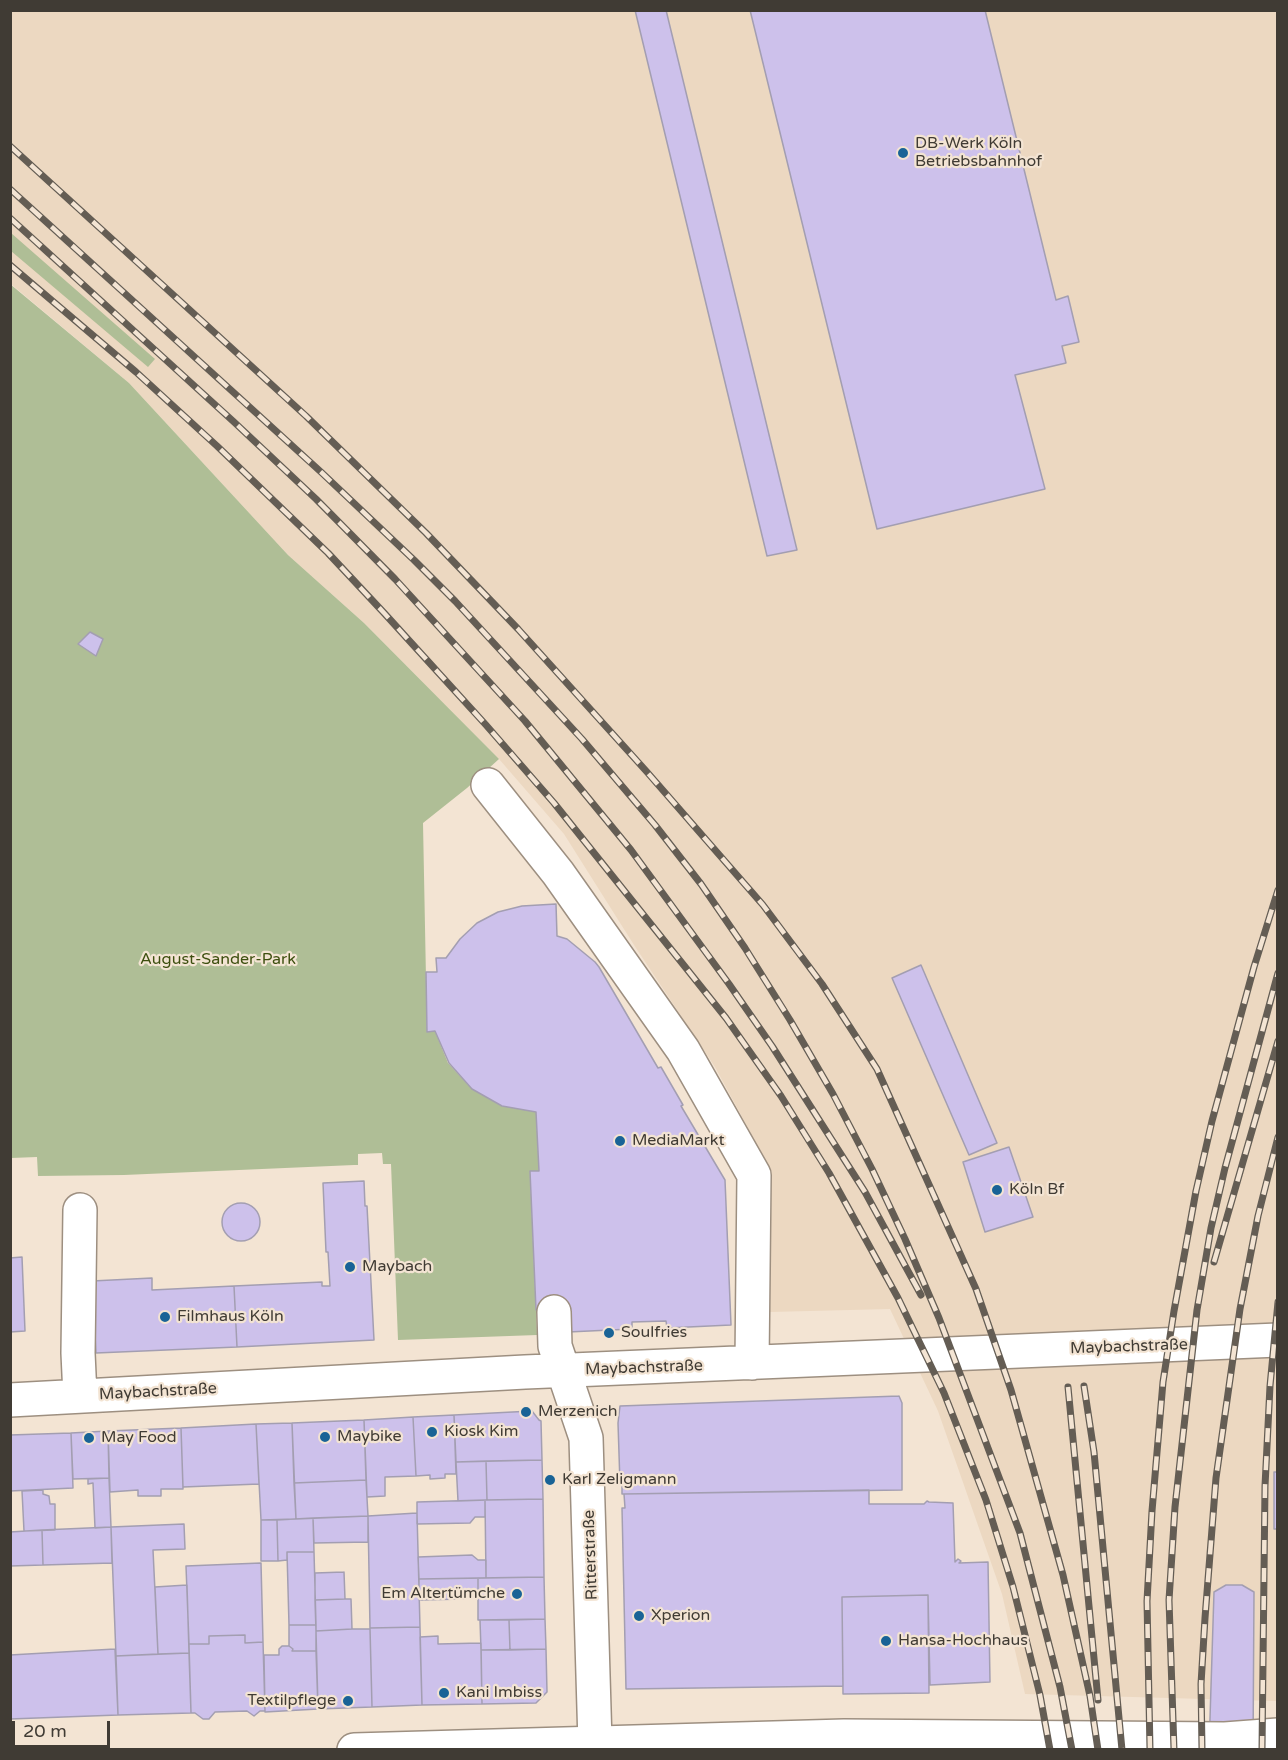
<!DOCTYPE html>
<meta charset="utf-8">
<style>
body{margin:0}
#map{position:relative;width:1288px;height:1760px;overflow:hidden;background:#f3e4d3;font-family:"Varela Round",sans-serif}
canvas{display:block}
.frame{position:absolute;inset:0;border:12px solid #403b34;pointer-events:none}
.scale{position:absolute;left:12px;top:1721px;width:98px;height:27px;box-sizing:border-box;border:3px solid #403b34;border-top:0;padding-left:8px;font-size:18px;line-height:21px;white-space:nowrap;color:#403b34;-webkit-text-stroke:4px #f3e4d3;paint-order:stroke}
</style>
<div id="map">
<canvas width="1288" height="1760"></canvas>
<div class="frame"></div>
<div class="scale">20 m</div>
</div>
<script>
const g = document.querySelector('canvas').getContext('2d');
g.lineJoin = 'round';
function fillPath(path, color) { g.fillStyle = color; g.fill(path, 'evenodd'); }
const poly = rows => new Path2D(rows.map(r => 'M' + r).join(''));
function trace(path, color, width, dash) { g.strokeStyle = color; g.lineWidth = width; g.lineCap = dash ? 'butt' : 'round'; g.setLineDash(dash || []); g.stroke(path); }
function label(font, color, halo, rows, align = 'center') {
  g.font = font + ' "Varela Round",sans-serif'; g.lineWidth = 4.5; g.setLineDash([]); g.textBaseline = 'middle'; g.strokeStyle = halo; g.fillStyle = color; for (const [text, x, y, turn = 0] of rows) {
    g.save(); g.translate(x, y); g.rotate((+turn || 0) * Math.PI / 180); g.textAlign = isNaN(turn) ? turn : align; if (halo) g.strokeText(text, 0, 0); g.fillText(text, 0, 0); g.restore();
  }
}
fillPath(poly([
 [10,11,1277,11,1276,1701,1025,1694,1002,1594,938,1411,890,1309,770,1312,768,1165,715,1067,634,945,564,834,499,759,364,623,288,555,129,383,11,284]
]), '#ecd8c1');
fillPath(poly([
 [11,233,155,359,148,367,11,251],
 [10,284,129,383,288,555,364,623,499,759,467,788,423,823,427,1031,435,1031,448,1063,472,1089,502,1106,536,1112,539,1171,530,1172,537,1335,398,1340,391,1164,383,1164,382,1153,358,1154,358,1165,354,1165,124,1175,38,1176,37,1157,11,1158]
]), '#afbe96');
const building = poly([
 [635,10,666,10,797,550,767,556,635,10],
 [750,10,985,10,1056,300,1068,296,1079,342,1062,346,1066,363,1015,375,1045,489,877,529,750,10],
 [90,632,103,639,96,656,78,644,90,632],
 [556,904,557,936,567,939,595,962,599,967,658,1068,661,1067,683,1105,681,1106,725,1180,731,1325,667,1328,666,1321,632,1322,632,1329,568,1332,567,1307,536,1310,530,1171,539,1171,536,1112,502,1106,472,1089,449,1063,435,1031,427,1032,426,972,437,972,436,958,446,958,460,939,477,923,498,912,522,906,556,904],
 [921,965,997,1143,969,1155,892,978,921,965],
 [1009,1147,1033,1217,985,1232,963,1162,1009,1147],
 [364,1181,365,1206,367,1206,374,1340,237,1347,234,1286,322,1282,322,1286,330,1286,328,1252,326,1252,323,1183,364,1181],
 '222 1222a19 19 0 1 1 38 0a19 19 0 1 1-38 0Z',
 [22,1257,25,1331,10,1332,10,1258,22,1257],
 [152,1278,152,1290,234,1286,237,1347,96,1353,92,1281,152,1278],
 [899,1396,902,1403,902,1490,622,1494,622,1484,620,1484,618,1423,620,1406,899,1396],
 [532,1411,539,1420,541,1421,542,1460,456,1462,454,1415,532,1411],
 [454,1415,456,1474,445,1474,445,1478,430,1479,430,1475,416,1476,413,1417,454,1415],
 [413,1417,416,1476,385,1477,385,1496,367,1497,364,1420,413,1417],
 [364,1420,366,1480,294,1483,292,1423,364,1420],
 [292,1423,296,1519,261,1520,256,1424,292,1423],
 [256,1424,259,1484,183,1487,181,1428,256,1424],
 [181,1428,183,1489,161,1489,161,1496,138,1496,138,1490,110,1492,108,1431,181,1428],
 [108,1431,109,1478,73,1479,71,1433,108,1431],
 [71,1433,73,1488,10,1491,10,1435,71,1433],
 [542,1460,543,1499,487,1500,486,1461,542,1460],
 [486,1461,487,1500,458,1501,456,1462,486,1461],
 [1274,1472,1278,1472,1278,1529,1274,1529,1274,1472],
 [109,1478,111,1527,95,1528,93,1483,88,1484,88,1479,109,1478],
 [366,1480,368,1516,296,1519,294,1483,366,1480],
 [43,1490,43,1494,49,1496,50,1504,55,1504,55,1530,24,1531,22,1491,43,1490],
 [869,1490,869,1504,924,1504,927,1501,929,1502,953,1503,955,1562,958,1559,961,1561,959,1563,988,1562,990,1682,930,1685,928,1595,842,1597,843,1686,626,1689,622,1508,625,1508,624,1494,869,1490],
 [543,1499,544,1577,486,1578,485,1500,543,1499],
 [485,1500,485,1517,475,1517,470,1523,417,1524,417,1502,485,1500],
 [417,1513,420,1627,370,1628,368,1516,417,1513],
 [368,1516,368,1542,314,1543,313,1518,368,1516],
 [313,1518,314,1552,287,1552,287,1560,278,1561,277,1520,313,1518],
 [261,1520,277,1520,278,1561,261,1561,261,1520],
 [184,1524,185,1549,153,1550,158,1654,116,1656,111,1527,184,1524],
 [111,1527,112,1563,43,1565,42,1530,111,1527],
 [42,1530,43,1565,10,1566,10,1532,42,1530],
 [287,1552,314,1552,316,1625,289,1625,287,1552],
 [472,1555,478,1560,486,1560,486,1578,419,1579,418,1557,472,1555],
 [261,1563,263,1642,245,1643,245,1635,209,1636,209,1644,189,1644,186,1566,261,1563],
 [344,1572,345,1599,315,1600,315,1573,344,1572],
 [544,1577,545,1619,478,1620,478,1578,544,1577],
 [478,1578,478,1595,473,1591,464,1599,419,1600,419,1579,478,1578],
 [187,1585,189,1653,158,1654,155,1587,187,1585],
 [1226,1585,1242,1585,1254,1592,1253,1750,1209,1750,1214,1592,1226,1585],
 [928,1595,929,1693,843,1694,842,1597,928,1595],
 [345,1599,351,1599,352,1629,316,1631,315,1600,345,1599],
 [545,1619,546,1649,510,1650,509,1620,545,1619],
 [480,1620,509,1620,510,1650,481,1650,480,1620],
 [289,1625,316,1625,316,1651,292,1651,293,1649,289,1646,289,1625],
 [420,1627,422,1705,372,1707,370,1628,420,1627],
 [352,1629,370,1629,372,1707,318,1709,316,1631,352,1629],
 [245,1635,245,1643,263,1642,265,1711,260,1711,254,1716,247,1711,215,1712,209,1719,203,1719,195,1713,191,1713,189,1644,209,1644,209,1636,245,1635],
 [438,1636,438,1644,481,1643,482,1704,422,1705,420,1637,438,1636],
 [282,1646,289,1646,293,1649,292,1651,316,1651,318,1709,265,1712,264,1655,279,1655,279,1649,282,1646],
 [115,1649,118,1715,10,1719,10,1655,115,1649],
 [546,1649,547,1692,536,1703,482,1704,481,1650,546,1649],
 [189,1653,191,1713,118,1715,116,1656,189,1653]
]);
fillPath(building, '#cdc1eb');
trace(building, '#a39eb1', 1.5);
const minor = poly([
 [488,785,558,873,683,1050,754,1175,752,1363],
 [554,1312,555,1346,586,1438,595,1743],
 [80,1396,78,1353,80,1210],
 [10,1400,525,1372,1278,1340]
]);
const major = poly([
 [354,1750,844,1736,1225,1739,1278,1735]
]);
trace(minor, '#9d8f80', 36);
trace(major, '#9d8f80', 36);
trace(minor, '#fff', 33);
trace(major, '#fff', 33);
const rail = poly([
 [10,146,306,416,426,533,518,629,647,772,763,905,822,984,877,1069,976,1289,1011,1390,1063,1575,1090,1696,1098,1750],
 [10,189,321,472,414,560,455,601,582,739,655,825,701,884,745,948,790,1020,833,1094,872,1169,905,1239,939,1318,1020,1533,1060,1687,1072,1750],
 [10,218,234,422,316,499,395,579,525,721,631,850,729,984,772,1046,865,1192,921,1295],
 [10,265,136,372,217,446,328,553,385,614,486,725,554,803,726,1018,781,1096,829,1173,898,1298,944,1393,986,1500,1013,1587,1040,1695,1050,1750],
 [1214,1262,1278,1041],
 [1084,1386,1094,1452,1122,1750],
 [1068,1387,1098,1700],
 [1150,1750,1147,1601,1152,1511,1163,1382,1174,1311,1196,1191,1212,1121,1254,967,1278,890],
 [1174,1750,1169,1600,1175,1507,1197,1310,1211,1228,1225,1168,1278,973],
 [1202,1750,1201,1684,1205,1618,1216,1478,1240,1309,1258,1216,1278,1137],
 [1262,1750,1265,1486,1270,1386,1278,1302]
]);
trace(rail, '#645d54', 7);
trace(rail, '#f3e4d3', 4.5, [14]);
for (const [x, y, r, color] of [
 [903,153,6,"#196396"],
 [620,1141,6,"#196396"],
 [997,1190,6,"#196396"],
 [350,1267,6,"#196396"],
 [165,1317,6,"#196396"],
 [609,1333,6,"#196396"],
 [526,1412,6,"#196396"],
 [432,1432,6,"#196396"],
 [325,1437,6,"#196396"],
 [89,1438,6,"#196396"],
 [550,1480,6,"#196396"],
 [517,1594,6,"#196396"],
 [639,1616,6,"#196396"],
 [886,1641,6,"#196396"],
 [444,1693,6,"#196396"],
 [348,1701,6,"#196396"]
]) { const dot = new Path2D(); dot.arc(x, y, r, 0, 2 * Math.PI); g.fillStyle = color; g.fill(dot); trace(dot, '#f3e4d3', 2); }
label('16px', '#403b34', '#f3e4d3', [
 ["DB-Werk Köln",915,144],
 ["Betriebsbahnhof",915,162],
 ["MediaMarkt",632,1141],
 ["Köln Bf",1009,1190],
 ["Maybach",362,1267],
 ["Filmhaus Köln",177,1317],
 ["Soulfries",621,1333],
 ["Merzenich",538,1412],
 ["Kiosk Kim",444,1432],
 ["Maybike",337,1437],
 ["May Food",101,1438],
 ["Karl Zeligmann",562,1480],
 ["Em Altertümche",505,1594,"right"],
 ["Xperion",651,1616],
 ["Hansa-Hochhaus",898,1641],
 ["Kani Imbiss",456,1693],
 ["Textilpflege",336,1701,"right"]
], 'left');
label('16px', '#3d4f0f', '#f3e4d3', [
 ["August-Sander-Park",218,960]
]);
label('16px', '#403b34', '#f3e4d3', [
 ["Maybachstraße",1129,1347,-2],
 ["Maybachstraße",644,1368,-2],
 ["Maybachstraße",158,1392,-3],
 ["Ritterstraße",591,1555,-92]
]);
</script>
